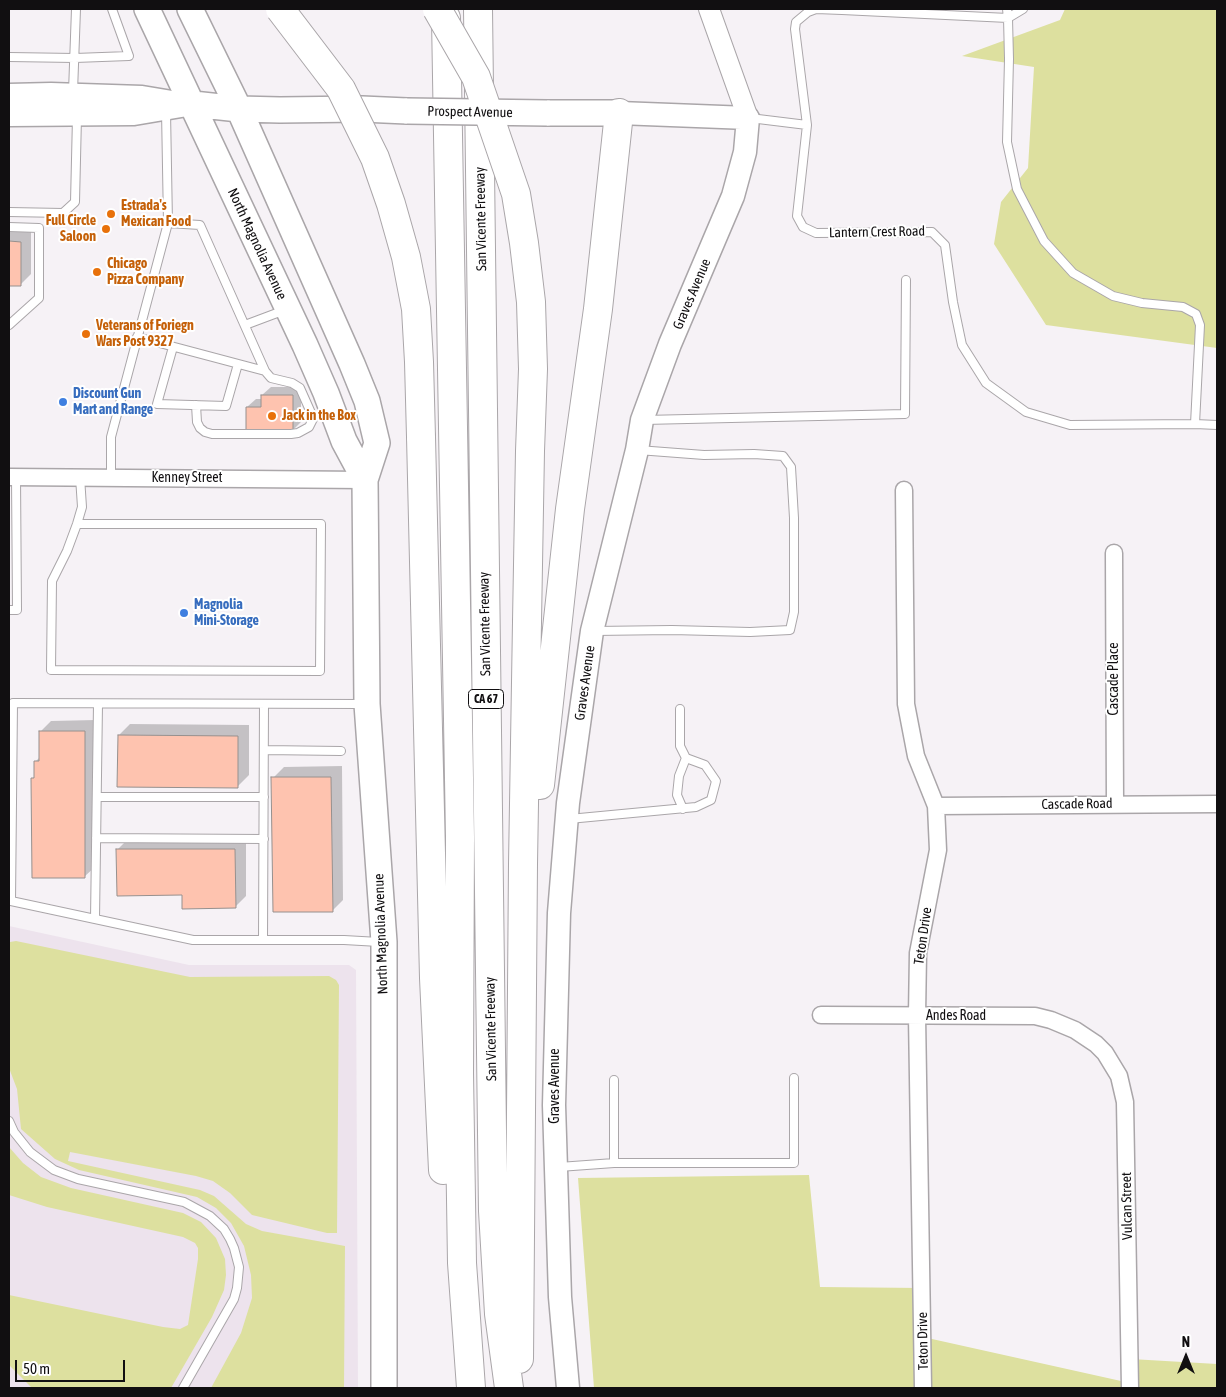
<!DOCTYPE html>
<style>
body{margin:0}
#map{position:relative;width:1226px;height:1397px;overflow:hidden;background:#f6f2f6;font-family:"Asap Condensed",sans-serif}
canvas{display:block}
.frame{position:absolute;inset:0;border:10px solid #110f11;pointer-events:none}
.north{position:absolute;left:1161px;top:1332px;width:50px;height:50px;-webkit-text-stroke:4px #fff;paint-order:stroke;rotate:0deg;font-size:14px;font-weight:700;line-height:20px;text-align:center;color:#110f11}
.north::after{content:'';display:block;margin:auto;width:18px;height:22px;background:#110f11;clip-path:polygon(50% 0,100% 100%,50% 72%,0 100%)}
.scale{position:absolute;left:15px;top:1360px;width:110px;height:22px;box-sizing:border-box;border:2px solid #110f11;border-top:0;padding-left:6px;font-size:15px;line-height:18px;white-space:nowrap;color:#110f11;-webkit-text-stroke:4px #fff;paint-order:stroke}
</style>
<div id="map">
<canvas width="1226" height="1397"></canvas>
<div class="frame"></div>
<div class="north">N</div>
<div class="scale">50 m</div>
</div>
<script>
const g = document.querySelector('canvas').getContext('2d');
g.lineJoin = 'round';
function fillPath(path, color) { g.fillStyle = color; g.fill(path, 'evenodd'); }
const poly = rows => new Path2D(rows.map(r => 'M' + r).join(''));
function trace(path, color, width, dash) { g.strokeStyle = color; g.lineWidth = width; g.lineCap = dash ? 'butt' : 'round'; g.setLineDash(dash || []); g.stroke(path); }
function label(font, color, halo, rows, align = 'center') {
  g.font = font + ' "Asap Condensed",sans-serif'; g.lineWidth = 4; g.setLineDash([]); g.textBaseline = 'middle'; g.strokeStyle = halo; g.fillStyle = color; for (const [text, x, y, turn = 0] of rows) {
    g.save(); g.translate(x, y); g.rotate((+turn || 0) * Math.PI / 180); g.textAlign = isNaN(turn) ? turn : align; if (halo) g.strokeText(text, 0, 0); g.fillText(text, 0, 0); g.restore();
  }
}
fillPath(poly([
 [9,926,189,965,349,965,356,970,358,1388,9,1388]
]), '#ede3ed');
fillPath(poly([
 [1065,9,1217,9,1217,348,1046,325,994,244,1001,202,1028,168,1034,67,962,56,1060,20],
 [16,941,190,977,329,976,336,980,339,985,337,1233,327,1233,252,1215,230,1193,213,1181,196,1176,70,1152,68,1161,200,1190,214,1196,246,1224,262,1231,345,1246,344,1388,211,1388,241,1333,252,1298,251,1275,244,1246,231,1223,216,1208,197,1197,79,1170,55,1159,21,1129,17,1089,9,1068,9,944,10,942],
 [9,1147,23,1163,41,1177,71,1188,183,1213,201,1222,216,1238,225,1259,226,1275,224,1290,212,1317,171,1388,32,1388,9,1365,9,1295,163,1327,180,1329,188,1325,198,1259,198,1248,195,1243,183,1237,47,1207,9,1195],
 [809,1175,820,1287,922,1288,923,1337,1130,1383,1131,1359,1217,1364,1217,1388,594,1388,578,1178]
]), '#dde09f');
fillPath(poly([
 [9,230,31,231,31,274,20,285,9,285],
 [271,387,301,387,301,422,293,430,247,407,256,399,262,399,262,395],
 [95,720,96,866,84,877,32,779,35,776,35,762,40,757,40,732,51,721],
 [130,724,249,725,249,775,238,786,119,735],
 [342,766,343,900,332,911,273,778,284,767],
 [129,838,246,838,246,896,235,907,118,849]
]), '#0003');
const building = poly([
 [9,241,21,242,21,286,9,286,9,241],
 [261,395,293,395,293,432,246,432,246,407,261,407,261,395],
 [39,731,85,731,85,878,32,878,31,778,34,778,34,761,39,761,39,731],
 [118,735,238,736,238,788,117,787,118,735],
 [271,777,331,777,333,912,273,912,271,777],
 [116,849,235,849,236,908,182,909,182,895,117,896,116,849]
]);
fillPath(building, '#fec3af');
trace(building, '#96908e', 1);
const service = poly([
 [9,57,75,58,129,56,112,9],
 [73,92,76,9],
 [750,118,807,125,795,29,796,22,808,12,816,9,842,10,1008,18,1023,9],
 [807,125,797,216,803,227,816,233,932,232,945,245,953,302,962,345,986,383,1026,412,1070,425,1195,424,1200,325,1196,314,1183,307,1142,303,1113,296,1073,273,1044,241,1017,189,1007,142,1009,59,1008,18,1007,9],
 [9,212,63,213,75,202,77,117],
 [9,227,39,228,39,298,9,325],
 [245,325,285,310],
 [137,337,265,371,200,225,168,223],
 [173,347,157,404,226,406,238,364],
 [196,405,197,422,200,428,205,432,212,434,291,434,298,433,309,427,313,419,312,415,300,388,292,383,271,378,265,371],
 [644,420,905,414,906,280],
 [1195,424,1217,425],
 [111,477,111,437,168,223,166,111],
 [77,524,321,524,320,671,51,670,52,581,67,551,77,524,82,507,80,477],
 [9,610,17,610,16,477],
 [594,631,672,630,750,632,790,630,794,612,794,518,791,467,783,456,754,454,704,455,638,450],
 [363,704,13,703,11,901,193,940,344,940,379,942],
 [264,750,341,751],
 [97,797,264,797],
 [683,809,677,795,679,776,686,758],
 [569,819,696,807,711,800,716,781,705,765,686,758,680,746,680,709],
 [96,838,264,839],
 [95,919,98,704],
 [263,940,264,704],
 [614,1080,614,1163],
 [9,1121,14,1132,30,1152,54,1170,78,1179,184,1202,210,1216,224,1229,230,1239,234,1248,239,1267,237,1288,234,1299,183,1388],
 [559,1167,614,1163,794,1163,794,1078]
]);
const minor = poly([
 [9,477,365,480],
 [904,490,906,704,916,756,936,806,938,850,918,953,917,1016,923,1388],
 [1114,553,1115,804],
 [936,806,1217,804],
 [821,1015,1035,1016,1051,1020,1075,1030,1096,1044,1105,1053,1119,1076,1125,1102,1130,1388]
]);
const tertiary = poly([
 [709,9,748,118]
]);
const secondary = poly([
 [9,95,51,94,142,97,172,102],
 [9,115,134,114,193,104],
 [568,1388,560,1297,554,1105,559,913,568,803,592,631,637,450,642,420,670,344,733,196,745,152,748,118,619,113]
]);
const primary = poly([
 [147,9,305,345,326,393,344,441,365,480],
 [190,9,239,109,352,364,367,401,377,443,365,480,367,704,384,942,384,1388],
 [193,104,239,109,280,110,362,109,407,111],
 [547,113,619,113]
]);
const motorway = poly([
 [478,9,493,1211,499,1314,509,1388],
 [446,18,460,837,459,1073,462,1263,471,1388],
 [421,437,434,978,443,1170],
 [540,785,570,509,598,309,619,113],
 [519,1359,523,864,527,622]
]);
trace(service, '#aaa6a9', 10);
trace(minor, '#aaa6a9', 19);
trace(tertiary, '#aaa6a9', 22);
trace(secondary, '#aaa6a9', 25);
trace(primary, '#aaa6a9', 28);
trace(motorway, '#aaa6a9', 30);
trace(service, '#fff', 8);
trace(minor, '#fff', 16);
trace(tertiary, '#fff', 20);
trace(secondary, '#fff', 22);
trace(primary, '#fff', 25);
trace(motorway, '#fff', 28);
const primaryBridge = poly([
 [407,111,547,113]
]);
const motorwayBridge = poly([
 [280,9,341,89,375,158,391,204,406,257,416,309,419,362,421,437],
 [437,9,476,77,516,194,524,243,531,302,533,369,530,451,527,622]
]);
trace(primaryBridge, '#aaa6a9', 28, []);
trace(motorwayBridge, '#aaa6a9', 30, []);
trace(primaryBridge, '#fff', 25);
trace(motorwayBridge, '#fff', 28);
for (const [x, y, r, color] of [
 [111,214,5,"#e8710a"],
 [106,229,5,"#e8710a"],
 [97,272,5,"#e8710a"],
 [86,334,5,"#e8710a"],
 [63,402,5,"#3f7fe0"],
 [272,416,5,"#e8710a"],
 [184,613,5,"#3f7fe0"]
]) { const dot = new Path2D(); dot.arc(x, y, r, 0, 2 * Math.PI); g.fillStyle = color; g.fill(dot); trace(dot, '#fff', 2); }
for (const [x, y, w] of [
 [486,699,35]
]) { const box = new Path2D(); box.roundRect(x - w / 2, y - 9.5, w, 19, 4); g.fillStyle = '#fff'; g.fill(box); trace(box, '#110f11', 1); }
label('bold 12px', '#110f11', null, [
 ["CA 67",486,699]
]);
label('14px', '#110f11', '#fff', [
 ["Prospect Avenue",470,112,1],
 ["San Vicente Freeway",481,219,-91],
 ["Lantern Crest Road",877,232,-1],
 ["North Magnolia Avenue",257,244,65],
 ["Graves Avenue",692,294,-67],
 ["Kenney Street",187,478],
 ["San Vicente Freeway",485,624,-91],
 ["Cascade Place",1114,679,-90],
 ["Graves Avenue",585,683,-82],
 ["Cascade Road",1077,804,-1],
 ["North Magnolia Avenue",381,934,-92],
 ["Teton Drive",923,936,-82],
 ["Andes Road",956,1016],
 ["San Vicente Freeway",491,1029,-91],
 ["Graves Avenue",555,1086,-90],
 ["Vulcan Street",1127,1206,-91],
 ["Teton Drive",923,1341,-91]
]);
label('bold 14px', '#c56008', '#fff', [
 ["Estrada's",121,206],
 ["Mexican Food",121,222],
 ["Full Circle",96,221,"right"],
 ["Saloon",96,237,"right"],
 ["Chicago",107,264],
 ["Pizza Company",107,280],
 ["Veterans of Foriegn",96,326],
 ["Wars Post 9327",96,342],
 ["Jack in the Box",282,416]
], 'left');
label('bold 14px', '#366cbe', '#fff', [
 ["Discount Gun",73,394],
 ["Mart and Range",73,410],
 ["Magnolia",194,605],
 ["Mini-Storage",194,621]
], 'left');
</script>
